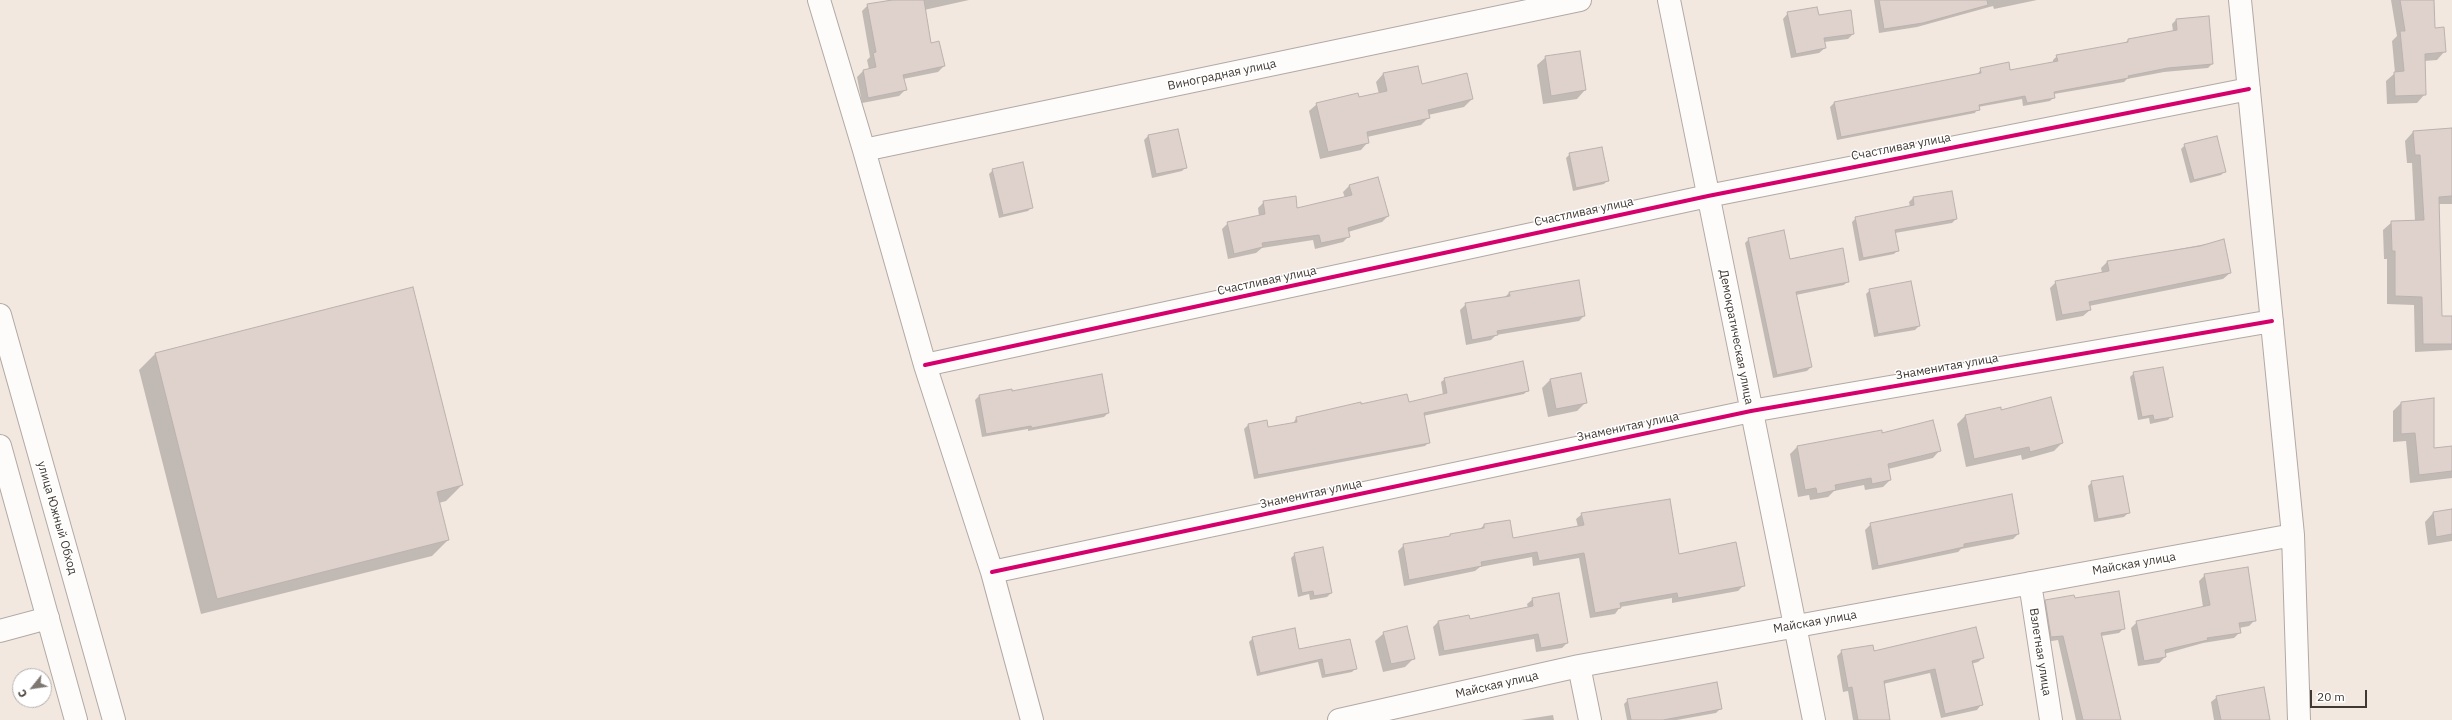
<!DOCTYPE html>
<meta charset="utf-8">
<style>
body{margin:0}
#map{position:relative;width:2452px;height:720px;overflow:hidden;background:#f2e8e0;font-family:"IBM Plex Sans",sans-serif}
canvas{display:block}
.north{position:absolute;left:12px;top:668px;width:40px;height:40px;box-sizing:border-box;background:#fff;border:1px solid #b3afad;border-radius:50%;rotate:240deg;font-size:11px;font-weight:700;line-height:16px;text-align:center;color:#403833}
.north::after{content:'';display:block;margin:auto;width:14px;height:18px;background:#7e7670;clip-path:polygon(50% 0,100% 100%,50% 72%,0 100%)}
.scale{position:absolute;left:2310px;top:690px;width:57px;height:18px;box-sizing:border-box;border:2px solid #403833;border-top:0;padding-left:5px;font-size:12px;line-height:14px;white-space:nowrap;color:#403833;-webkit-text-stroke:3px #fff;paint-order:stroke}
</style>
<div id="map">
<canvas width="2452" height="720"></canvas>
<div class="north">С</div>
<div class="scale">20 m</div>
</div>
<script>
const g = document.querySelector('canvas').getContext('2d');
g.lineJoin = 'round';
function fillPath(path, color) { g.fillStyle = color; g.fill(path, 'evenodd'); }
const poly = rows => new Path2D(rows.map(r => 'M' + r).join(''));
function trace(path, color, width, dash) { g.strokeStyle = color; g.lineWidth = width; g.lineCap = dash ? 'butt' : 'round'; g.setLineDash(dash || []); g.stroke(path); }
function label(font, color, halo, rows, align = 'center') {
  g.font = font + ' "IBM Plex Sans",sans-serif'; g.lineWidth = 3; g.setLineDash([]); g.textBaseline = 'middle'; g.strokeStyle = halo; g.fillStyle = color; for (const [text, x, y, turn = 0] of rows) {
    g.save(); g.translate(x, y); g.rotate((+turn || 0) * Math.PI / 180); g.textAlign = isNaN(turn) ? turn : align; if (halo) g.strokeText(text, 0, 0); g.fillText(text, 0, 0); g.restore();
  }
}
fillPath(poly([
 [891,0,969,0,924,10,930,44,944,66,938,72,903,79,905,90,899,96,862,103,857,77,863,71,869,69,867,60,870,57,862,11,868,5],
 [1874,0,2037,0,1994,9,1993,6,1917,27,1879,33],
 [2391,0,2433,0,2434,29,2445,51,2437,60,2424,61,2425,94,2417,103,2387,104,2386,81,2395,73,2392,41,2397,36],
 [1788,13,1818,16,1853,34,1848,39,1824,42,1825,48,1819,53,1791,58,1783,19],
 [2209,17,2212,64,2208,68,2164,72,2127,79,2124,82,2054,94,2054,97,2050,101,2023,106,2022,99,1978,107,1975,113,1837,140,1830,107,1834,103,1977,75,1981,69,2009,71,2053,63,2053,60,2057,56,2125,43,2128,40,2173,31,2172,24,2176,20],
 [1579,52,1585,90,1577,99,1543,104,1537,65,1546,57],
 [1383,74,1472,99,1464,107,1428,115,1428,118,1421,125,1367,137,1368,142,1361,150,1320,159,1309,111,1317,104,1379,94,1376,82],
 [2452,129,2452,204,2439,204,2441,317,2452,316,2452,350,2415,352,2414,305,2387,304,2387,259,2384,259,2383,230,2392,222,2415,221,2412,163,2407,163,2405,141,2413,132],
 [1177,130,1186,167,1182,171,1152,178,1144,140,1148,136],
 [2185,145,2225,171,2221,175,2190,183,2181,149],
 [1570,154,1608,180,1604,184,1573,191,1566,158],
 [993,170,1032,207,1028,211,999,218,989,174],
 [1377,178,1388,216,1382,222,1348,232,1349,236,1343,242,1315,249,1313,240,1262,248,1256,253,1228,259,1222,229,1228,223,1259,216,1258,208,1264,202,1297,209,1345,198,1343,192,1349,186],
 [1951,192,1956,219,1952,223,1895,233,1898,250,1894,254,1859,261,1852,222,1856,218,1910,207,1909,202,1913,198],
 [1749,239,1789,260,1848,281,1844,285,1796,295,1811,367,1807,371,1773,378,1745,243],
 [2223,241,2230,273,2223,279,2089,306,2090,310,2083,316,2056,321,2050,288,2056,282,2102,273,2101,268,2107,262],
 [412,289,462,485,446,501,439,503,448,540,432,556,201,614,139,370,155,354],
 [1870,290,1919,326,1915,330,1874,337,1866,294],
 [1509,293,1584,316,1579,321,1496,335,1491,340,1466,345,1460,310,1466,304,1504,298],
 [2134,373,2172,416,2168,420,2150,424,2149,418,2138,420,2130,377],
 [1580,374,1586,402,1577,411,1548,417,1542,388,1550,380],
 [1445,379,1528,390,1524,394,1423,416,1429,442,1425,446,1254,479,1244,429,1248,425,1266,421,1268,428,1293,424,1296,418,1360,405,1408,403,1443,395,1441,382],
 [1011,392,1108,413,1104,417,1028,431,1028,429,982,437,975,400,979,396],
 [2401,403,2433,449,2452,447,2452,478,2410,483,2406,441,2393,442,2393,411],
 [2000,409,2001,412,2062,443,2054,451,2022,460,2021,455,1966,467,1957,424,1965,416],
 [1881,434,1940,450,1933,458,1888,469,1890,480,1883,487,1865,490,1864,485,1834,491,1828,497,1810,500,1809,495,1798,497,1790,454,1797,447],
 [2092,482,2128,513,2124,517,2094,522,2088,486],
 [2452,511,2452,541,2428,545,2425,522,2433,513],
 [1582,514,1743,586,1738,591,1672,603,1672,598,1620,607,1615,614,1590,618,1579,558,1533,566,1532,557,1480,567,1475,571,1404,586,1398,551,1404,545,1479,530,1484,525,1512,539,1578,527,1576,519],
 [1871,524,2018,534,2013,539,1961,549,1958,552,1872,570,1865,530],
 [1295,554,1331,593,1327,597,1310,600,1309,594,1298,597,1291,558],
 [2205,575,2255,620,2249,626,2239,628,2240,632,2234,638,2203,643,2164,654,2165,657,2159,663,2138,666,2131,628,2137,622,2203,607,2199,581],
 [1533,599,1567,643,1562,648,1536,652,1534,639,1439,656,1433,627,1438,622,1468,616,1469,620,1528,608,1527,604],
 [2074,599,2124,628,2119,633,2101,636,2120,720,2076,720,2058,640,2046,642,2041,606,2046,601],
 [1384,633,1414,658,1405,667,1383,672,1375,641],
 [1253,638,1299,650,1356,668,1352,672,1322,678,1318,662,1257,676,1249,642],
 [1842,651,1983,658,1978,662,1971,664,1981,705,1977,710,1941,718,1930,673,1883,684,1889,720,1853,720,1848,691,1843,692,1837,656],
 [2217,697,2268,720,2214,720,2211,702],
 [1628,700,1720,709,1716,713,1677,720,1627,720,1624,704],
 [1553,715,1554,720,1520,720,1521,720]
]), '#0003');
const building = poly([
 [892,0,924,0,931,43,939,41,945,66,903,75,907,90,868,98,863,70,876,67,873,53,876,52,867,4,892,0],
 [1879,0,1987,0,1988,5,1923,23,1884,29,1879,0],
 [2400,0,2434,0,2435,28,2444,27,2446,52,2425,54,2426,95,2395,96,2394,72,2404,71,2400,31,2405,31,2400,0],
 [1817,7,1819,15,1851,10,1854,34,1824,38,1826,48,1796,54,1787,12,1817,7],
 [2209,16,2213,64,2168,68,2128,76,2129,78,2054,92,2055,98,2027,103,2025,96,1979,105,1980,110,1841,137,1834,102,1981,73,1980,68,2009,62,2010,70,2058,61,2056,55,2128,42,2128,39,2177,30,2176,19,2209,16],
 [1580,51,1586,90,1551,96,1545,56,1580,51],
 [1418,66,1422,84,1467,73,1473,99,1428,110,1430,118,1367,132,1369,143,1328,152,1316,103,1358,93,1359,97,1387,91,1383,73,1418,66],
 [2452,128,2452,196,2439,197,2442,316,2452,316,2452,344,2423,344,2422,297,2395,296,2395,251,2392,251,2391,221,2424,220,2420,155,2415,155,2413,131,2452,128],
 [1178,129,1187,168,1156,174,1148,135,1178,129],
 [2217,136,2226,172,2194,180,2184,144,2217,136],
 [1602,147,1609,181,1576,188,1569,153,1602,147],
 [1023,162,1033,208,1003,215,992,169,1023,162],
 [1378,177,1389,216,1348,228,1350,237,1321,243,1319,235,1262,243,1263,247,1234,254,1227,222,1265,214,1263,201,1296,196,1297,208,1352,195,1349,185,1378,177],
 [1952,191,1957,219,1895,230,1899,251,1863,258,1855,217,1914,205,1913,197,1952,191],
 [1784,230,1790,259,1843,248,1849,282,1796,292,1812,367,1777,375,1748,238,1784,230],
 [2224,239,2231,273,2089,302,2091,310,2062,315,2055,281,2109,271,2107,261,2200,246,2224,239],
 [1579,280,1585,316,1497,331,1498,335,1472,340,1465,303,1510,296,1509,292,1579,280],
 [1911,281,1920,326,1878,334,1869,289,1911,281],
 [413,287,463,485,437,492,449,540,217,599,155,353,413,287],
 [1523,361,1529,391,1424,413,1430,443,1258,475,1248,424,1267,420,1268,427,1297,422,1296,417,1361,402,1361,404,1407,394,1409,402,1447,393,1444,378,1523,361],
 [2163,367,2173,417,2154,420,2153,415,2142,417,2133,372,2163,367],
 [1581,373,1587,403,1556,409,1550,379,1581,373],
 [1102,374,1109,413,1032,428,1031,426,986,434,979,395,1012,389,1012,391,1102,374],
 [2051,397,2063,443,2030,452,2029,447,1974,459,1965,415,2001,407,2001,410,2051,397],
 [2434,398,2434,448,2452,446,2452,471,2419,475,2415,433,2401,434,2401,402,2434,398],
 [1933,420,1941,451,1888,464,1891,480,1872,484,1871,478,1835,485,1836,490,1817,494,1816,488,1805,490,1797,446,1882,430,1882,433,1933,420],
 [2123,476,2130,513,2098,519,2091,481,2123,476],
 [2012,494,2019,534,1964,544,1964,547,1878,566,1870,523,2012,494],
 [1670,499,1679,554,1736,542,1745,586,1678,598,1677,593,1620,603,1621,608,1595,613,1584,553,1539,561,1537,552,1481,562,1482,566,1409,580,1403,544,1450,536,1450,534,1484,528,1484,524,1510,520,1513,538,1584,525,1581,513,1670,499],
 [2452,509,2452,534,2436,537,2433,512,2452,509],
 [1323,547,1332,593,1314,596,1313,591,1302,593,1294,553,1323,547],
 [2248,567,2256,621,2239,623,2241,633,2207,638,2208,640,2165,650,2166,657,2144,661,2136,621,2210,605,2204,574,2248,567],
 [2119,591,2125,629,2101,633,2121,720,2083,720,2063,636,2051,637,2045,600,2074,595,2075,598,2119,591],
 [1559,593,1568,643,1541,648,1538,634,1444,651,1438,621,1469,615,1470,619,1533,606,1532,598,1559,593],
 [1407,626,1415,659,1391,664,1383,632,1407,626],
 [1976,627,1984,658,1972,661,1983,705,1945,714,1935,669,1884,681,1890,720,1858,720,1852,687,1848,688,1841,650,1873,645,1874,651,1976,627],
 [1295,628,1299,649,1350,639,1357,669,1325,675,1322,659,1260,673,1252,637,1295,628],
 [1717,682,1722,709,1663,720,1631,720,1627,699,1717,682],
 [2264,687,2270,720,2221,720,2216,696,2264,687]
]);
fillPath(building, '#dfd1cc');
trace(building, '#bbb2ae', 1);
const minor = poly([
 [819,0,864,150,925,365,992,572,1032,720],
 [1669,0,1814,720],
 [2240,0,2293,535,2299,720],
 [864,150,1580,0],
 [925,365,1708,196,2249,89],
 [992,572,1751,411,2272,321],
 [2030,583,2051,720],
 [0,631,48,618],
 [1579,666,1590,720],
 [1339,720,1579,666,2293,535]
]);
const major = poly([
 [0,315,114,720],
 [0,446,76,720]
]);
trace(minor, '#b1a9a4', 24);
trace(major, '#b1a9a4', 24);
trace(minor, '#fdfcfa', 22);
trace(major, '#fdfcfa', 22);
trace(poly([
 [925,365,1708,196,2249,89],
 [992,572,1751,411,2272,321]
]), '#d6006c', 4);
label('12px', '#403833', '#fff', [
 ["Виноградная улица",1222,75,-12],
 ["Счастливая улица",1901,147,-11],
 ["Счастливая улица",1584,212,-12],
 ["Счастливая улица",1267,281,-12],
 ["Демократическая улица",1736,337,79],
 ["Знаменитая улица",1947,367,-10],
 ["Знаменитая улица",1628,427,-12],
 ["Знаменитая улица",1311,494,-12],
 ["улица Южный Обход",57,518,74],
 ["Майская улица",2134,564,-10],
 ["Майская улица",1815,622,-10],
 ["Взлетная улица",2040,652,81],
 ["Майская улица",1497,685,-13]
]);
</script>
